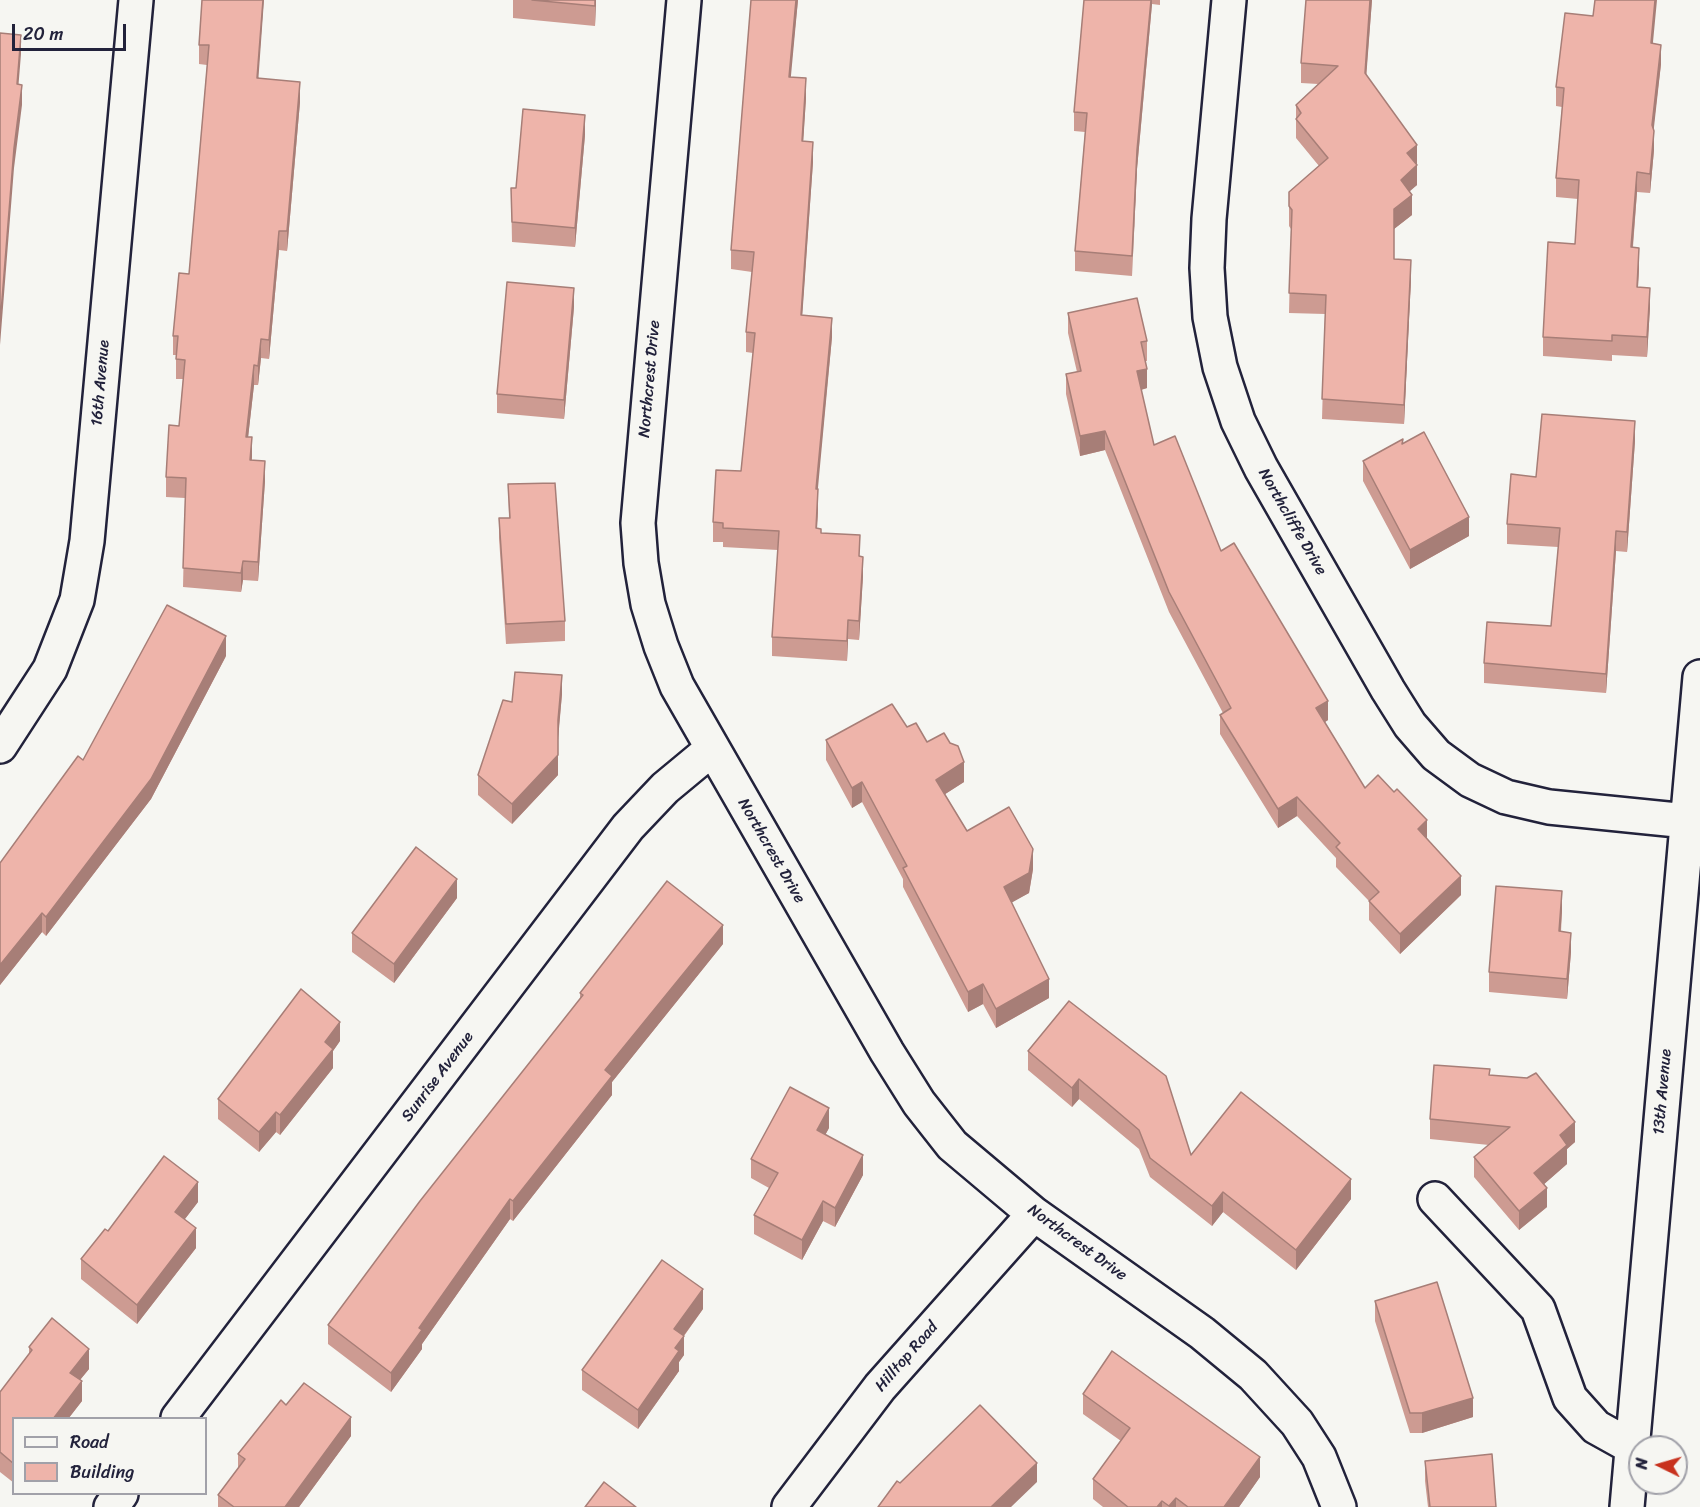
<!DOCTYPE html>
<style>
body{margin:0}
#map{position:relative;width:1700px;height:1507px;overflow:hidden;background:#f6f6f2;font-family:Sriracha,sans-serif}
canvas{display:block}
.legend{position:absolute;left:12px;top:1417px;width:195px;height:78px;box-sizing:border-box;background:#f6f6f2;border:2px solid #a1a1a9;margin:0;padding:8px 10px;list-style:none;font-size:18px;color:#22223b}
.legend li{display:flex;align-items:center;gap:12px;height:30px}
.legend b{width:30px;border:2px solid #a1a1a9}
.north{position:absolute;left:1628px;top:1435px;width:60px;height:60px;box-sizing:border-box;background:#f6f6f2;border:2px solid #a1a1a9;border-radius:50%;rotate:275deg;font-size:16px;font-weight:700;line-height:24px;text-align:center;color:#22223b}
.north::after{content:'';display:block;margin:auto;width:21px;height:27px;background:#c8321e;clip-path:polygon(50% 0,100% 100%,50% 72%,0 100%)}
.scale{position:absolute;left:12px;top:24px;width:114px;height:27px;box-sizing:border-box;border:3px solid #22223b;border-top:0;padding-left:8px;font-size:18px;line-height:21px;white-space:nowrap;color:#22223b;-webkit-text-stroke:4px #f6f6f2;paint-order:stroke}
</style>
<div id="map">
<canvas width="1700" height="1507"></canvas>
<ul class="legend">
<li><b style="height:8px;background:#f6f6f2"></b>Road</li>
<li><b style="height:16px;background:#eeb4aa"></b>Building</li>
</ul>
<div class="north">N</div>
<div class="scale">20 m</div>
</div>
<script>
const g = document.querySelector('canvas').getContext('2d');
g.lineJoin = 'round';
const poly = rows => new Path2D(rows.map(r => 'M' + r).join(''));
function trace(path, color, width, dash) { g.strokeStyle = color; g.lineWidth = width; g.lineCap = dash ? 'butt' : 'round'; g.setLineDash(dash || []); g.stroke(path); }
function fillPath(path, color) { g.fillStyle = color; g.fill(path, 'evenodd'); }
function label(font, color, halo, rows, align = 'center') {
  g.font = font + ' Sriracha,sans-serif'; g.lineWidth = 4.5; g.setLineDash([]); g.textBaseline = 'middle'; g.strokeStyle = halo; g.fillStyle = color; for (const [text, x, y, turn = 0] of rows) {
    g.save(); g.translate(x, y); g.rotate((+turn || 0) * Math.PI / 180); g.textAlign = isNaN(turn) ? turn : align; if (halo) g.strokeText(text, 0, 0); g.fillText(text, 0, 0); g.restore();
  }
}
const minor = poly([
 [684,0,638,523,641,563,648,604,661,646,677,686,887,1052,919,1103,952,1145,1034,1214,1202,1333,1253,1375,1297,1423,1319,1457,1339,1507],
 [1229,0,1209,219,1207,268,1210,317,1220,367,1238,421,1261,468,1388,690,1410,725,1436,755,1470,780,1506,797,1549,807,1687,821],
 [0,746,50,669,77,600,87,541,136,0],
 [1435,1199,1538,1309,1570,1398,1596,1427,1632,1447],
 [178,1418,628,827,665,788,712,749],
 [111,1507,121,1494],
 [789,1507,880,1387,1034,1214],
 [1627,1507,1700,677]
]);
trace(minor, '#22223b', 38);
trace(minor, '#f6f6f2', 33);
fillPath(poly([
 [202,0,259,78,300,102,287,251,279,250,269,359,261,358,258,385,254,385,248,437,252,460,265,481,258,581,243,580,241,592,183,587,185,498,166,497,166,477,179,426,183,379,176,379,176,355,173,355,173,336,189,274,207,65,199,64,199,45],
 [513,0,596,0,595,26,513,18],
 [751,0,798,0,790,77,806,98,803,142,813,162,802,315,832,337,817,489,818,509,817,528,821,533,860,556,863,576,859,640,848,639,847,661,772,656,772,637,778,550,723,547,723,542,713,542,713,522,741,471,753,353,746,352,746,332,752,272,731,269,731,250],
 [1084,0,1160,0,1160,5,1152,4,1137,169,1132,276,1075,271,1075,251,1085,132,1074,131,1074,112],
 [1306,0,1372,0,1366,75,1417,145,1417,185,1409,191,1412,215,1394,229,1394,259,1411,279,1404,424,1322,419,1325,314,1289,313,1291,229,1289,226,1289,192,1319,166,1296,138,1296,105,1318,84,1301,83,1301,63],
 [1593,16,1653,44,1661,64,1653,130,1654,150,1650,193,1637,192,1633,247,1639,267,1638,287,1650,307,1647,357,1612,355,1612,361,1543,356,1543,337,1575,244,1578,199,1556,197,1556,178,1562,107,1556,106,1556,87],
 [585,135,575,247,512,242,511,188,516,188],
 [574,307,564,419,497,413,497,394],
 [1068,313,1147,341,1147,361,1146,361,1147,388,1141,390,1154,445,1328,720,1325,722,1365,788,1427,838,1461,895,1400,954,1369,920,1369,901,1336,867,1336,858,1297,816,1278,828,1220,734,1220,715,1223,713,1169,612,1105,450,1080,456,1066,394,1066,374,1077,372,1068,333],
 [1635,441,1627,552,1616,551,1606,693,1484,683,1484,663,1551,626,1558,547,1507,544,1507,524,1536,477],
 [1363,461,1469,536,1410,569,1363,481],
 [508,484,565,621,565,641,506,644,499,538,499,518,509,518],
 [226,656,151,799,46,936,42,932,0,985,0,863,83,760],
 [562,694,558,736,558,775,512,824,478,795,478,775,512,702],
 [907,727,927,742,964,782,945,794,967,831,1033,869,1029,893,1011,902,1049,998,996,1028,983,1004,968,1012,903,887,903,879,862,802,852,808,826,760,826,740],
 [457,898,394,983,352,952,352,933],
 [1562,911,1561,932,1571,952,1567,999,1489,992,1489,972],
 [723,944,612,1082,612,1095,513,1221,510,1219,422,1344,422,1349,391,1392,328,1344,328,1325,580,999,580,993],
 [1069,1001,1191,1155,1351,1199,1296,1270,1223,1212,1212,1226,1150,1177,1139,1149,1079,1099,1072,1107,1028,1070,1028,1051],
 [340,1041,333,1051,333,1068,280,1135,276,1132,259,1152,218,1119,218,1099],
 [1490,1075,1575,1142,1567,1149,1567,1164,1544,1184,1547,1207,1519,1230,1474,1177,1474,1157,1489,1145,1430,1139,1430,1119],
 [829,1128,825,1135,863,1175,835,1227,823,1221,802,1260,754,1234,754,1215,769,1188,751,1178,751,1159],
 [198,1202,184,1220,196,1248,137,1324,81,1279,81,1259,108,1231],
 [1375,1301,1473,1417,1422,1433,1410,1433,1375,1321],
 [703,1309,684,1336,684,1355,679,1362,679,1371,638,1429,582,1390,582,1370],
 [29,1347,89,1369,80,1380,82,1401,68,1419,14,1419,14,1483,0,1472,0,1392,29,1355],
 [1083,1394,1260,1477,1239,1507,1103,1507,1093,1499,1093,1479,1121,1441,1083,1414],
 [286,1405,351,1436,299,1507,218,1507,218,1495,238,1469,238,1454],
 [1425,1461,1496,1507,1428,1507,1425,1481]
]), '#cd9b92');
fillPath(poly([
 [263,0,264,0,257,98,257,78],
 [595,0,596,0,595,26],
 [796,0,798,0,789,97,789,77],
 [1151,0,1152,0,1152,4,1137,169,1132,276,1137,150],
 [1370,0,1372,0,1365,93,1365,73],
 [1655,0,1657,0,1651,63,1651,43],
 [21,35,21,54,17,103,17,84],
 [1661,45,1661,64,1652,145,1652,125],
 [806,78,806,98,802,161,802,141],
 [300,82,300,102,287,251,287,231],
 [22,85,22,105,14,168,0,345,0,325,14,148],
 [585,115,585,135,575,247,575,228],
 [1654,131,1654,150,1650,193,1650,174],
 [813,142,813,162,801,334,801,315],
 [1417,145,1417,185,1401,199,1401,180,1407,153],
 [1637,172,1637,192,1631,267,1631,247],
 [1412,195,1412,215,1394,229,1394,209],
 [279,231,279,250,269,359,269,340],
 [1639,248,1639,267,1637,307,1637,287],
 [1411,260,1411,279,1404,424,1404,405],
 [574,288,574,307,564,419,564,400],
 [1650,288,1650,307,1647,357,1647,337],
 [832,318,832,337,816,509,816,489],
 [261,339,261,358,258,385,258,366],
 [254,365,254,385,246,456,246,437],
 [1147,369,1147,388,1137,391,1137,371],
 [1635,421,1635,441,1627,552,1627,532],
 [1105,431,1105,450,1080,456,1080,436],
 [252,437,252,457,250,480,250,460],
 [265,461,265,481,258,581,258,562],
 [818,489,818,509,816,548,816,528],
 [1469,517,1469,536,1410,569,1410,550],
 [1616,531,1616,551,1606,693,1606,674],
 [863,557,863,576,859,640,859,621],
 [243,561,243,580,241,592,241,573],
 [848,620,848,639,847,661,847,641],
 [226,636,226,656,151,799,46,936,46,917],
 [562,675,562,694,558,740,558,720],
 [1328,701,1328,720,1316,728,1316,708],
 [558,755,558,775,512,824,512,804],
 [964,762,964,782,936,800,936,780],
 [862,782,862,802,852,808,852,788],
 [1297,797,1297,816,1278,828,1278,809],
 [1427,820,1427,840,1418,829],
 [1033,849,1033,869,1029,893,1004,907,1004,887],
 [1461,876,1461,895,1400,954,1400,934],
 [457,879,457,898,394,983,394,964],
 [1562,891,1562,911,1559,951,1559,931],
 [42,913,42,932,0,985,0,965],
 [723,925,723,944,612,1082,612,1095,513,1221,513,1201,605,1070],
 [1571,933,1571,952,1567,999,1567,979],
 [1049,979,1049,998,996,1028,996,1009],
 [983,984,983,1004,968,1012,968,992],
 [340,1022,340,1041,333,1051,333,1068,280,1135,280,1115,325,1042],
 [1079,1079,1079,1099,1072,1107,1072,1088],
 [829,1108,829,1128,817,1150,817,1130],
 [276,1112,276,1132,259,1152,259,1132],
 [1575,1122,1575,1142,1567,1149,1567,1164,1534,1193,1534,1173,1560,1135],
 [863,1155,863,1175,835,1227,835,1208],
 [1351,1179,1351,1199,1296,1270,1296,1250],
 [198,1182,198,1202,175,1232,175,1212],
 [1547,1188,1547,1207,1519,1230,1519,1211],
 [1223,1192,1223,1212,1212,1226,1212,1206],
 [510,1199,510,1219,422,1344,422,1349,391,1392,391,1373,419,1328],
 [823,1201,823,1221,802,1260,802,1240],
 [196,1228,196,1248,137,1324,137,1305],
 [703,1289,703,1309,674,1349,674,1329],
 [684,1336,684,1355,679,1362,679,1371,638,1429,638,1410,675,1348],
 [89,1349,89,1369,70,1392,70,1373],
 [82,1381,82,1401,68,1419,53,1419],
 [1473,1398,1473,1417,1422,1433,1422,1413],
 [351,1417,351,1436,299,1507,285,1507],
 [1260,1457,1260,1477,1239,1507,1224,1507],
 [1037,1463,1037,1482,1011,1507,991,1507],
 [1176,1498,1176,1507,1169,1507,1169,1506],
 [1162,1501,1162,1507,1157,1507]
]), '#a77e77');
const building = poly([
 [202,0,263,0,257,78,300,82,287,231,279,231,269,340,261,339,258,366,254,365,246,437,252,437,250,460,265,461,258,562,243,561,241,573,183,568,186,478,166,477,169,425,179,426,185,360,176,359,178,336,173,336,179,273,189,274,209,45,199,45,202,0],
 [532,0,595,0,595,6,532,0],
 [751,0,796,0,789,77,806,78,802,141,813,142,801,315,832,318,816,489,818,489,816,528,821,529,821,533,860,535,859,556,863,557,859,621,848,620,847,641,772,637,779,531,723,528,723,523,713,522,716,470,741,471,755,333,746,332,754,252,731,250,751,0],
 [1084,0,1151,0,1137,150,1132,256,1075,251,1087,113,1074,112,1084,0],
 [1306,0,1370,0,1365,73,1417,145,1407,153,1417,165,1401,180,1412,195,1394,209,1394,259,1411,260,1404,405,1322,399,1326,295,1289,293,1292,210,1289,206,1289,192,1328,158,1296,119,1301,113,1296,105,1338,66,1301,63,1306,0],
 [1595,0,1655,0,1651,43,1661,45,1652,125,1654,131,1650,174,1637,172,1631,247,1639,248,1637,287,1650,288,1647,337,1612,335,1612,341,1543,337,1548,242,1575,244,1579,180,1556,178,1564,88,1556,87,1565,13,1593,16,1595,0],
 [0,33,21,35,17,84,22,85,14,148,0,325,0,33],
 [523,109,585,115,575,228,512,222,511,188,516,188,523,109],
 [507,282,574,288,564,400,497,394,507,282],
 [1137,298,1147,341,1141,342,1147,369,1137,371,1154,445,1175,436,1221,551,1234,543,1328,701,1316,708,1365,788,1378,775,1394,792,1397,789,1427,820,1418,829,1461,876,1400,934,1369,901,1379,892,1336,847,1340,843,1297,797,1278,809,1220,715,1231,708,1169,592,1105,431,1080,436,1066,374,1081,371,1068,313,1137,298],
 [1542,414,1635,421,1627,532,1616,531,1606,674,1484,663,1487,622,1551,626,1560,528,1507,524,1511,474,1536,477,1542,414],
 [1424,432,1469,517,1410,550,1363,461,1403,439,1402,444,1424,432],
 [555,483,565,621,506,624,499,518,510,518,508,484,555,483],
 [167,605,226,636,151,779,46,917,42,913,0,965,0,863,78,756,83,760,167,605],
 [515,672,562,675,558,720,558,755,512,804,478,775,503,700,512,702,515,672],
 [892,704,907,727,916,723,927,742,944,733,950,743,958,746,964,762,936,780,967,831,1009,807,1033,849,1029,873,1004,887,1049,979,996,1009,983,984,968,992,903,868,907,866,862,782,852,788,826,740,892,704],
 [416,847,457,879,394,964,352,933,416,847],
 [667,881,723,925,605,1070,612,1076,513,1201,510,1199,419,1328,422,1330,391,1373,328,1325,420,1201,583,995,580,993,667,881],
 [1496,886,1562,891,1559,931,1571,933,1567,979,1489,972,1496,886],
 [301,989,340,1022,325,1042,333,1049,280,1115,276,1112,259,1132,218,1099,301,989],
 [1069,1001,1166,1076,1191,1155,1241,1092,1351,1179,1296,1250,1223,1192,1212,1206,1150,1158,1139,1130,1079,1079,1072,1088,1028,1051,1069,1001],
 [1434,1065,1490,1069,1489,1075,1527,1078,1536,1073,1575,1122,1560,1135,1567,1145,1534,1173,1547,1188,1519,1211,1474,1157,1510,1127,1430,1119,1434,1065],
 [790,1087,829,1108,817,1130,863,1155,835,1208,823,1201,802,1240,754,1215,778,1173,751,1159,790,1087],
 [164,1156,198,1182,175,1212,196,1228,137,1305,81,1259,105,1229,108,1231,164,1156],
 [662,1260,703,1289,674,1329,684,1336,675,1348,679,1351,638,1410,582,1370,662,1260],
 [1437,1282,1473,1398,1422,1413,1410,1413,1375,1301,1437,1282],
 [52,1318,89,1349,70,1373,82,1381,53,1419,14,1419,14,1464,0,1452,0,1392,32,1350,29,1347,52,1318],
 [1112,1351,1260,1457,1224,1507,1188,1507,1176,1498,1169,1506,1162,1501,1157,1507,1128,1507,1093,1479,1130,1428,1083,1394,1112,1351],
 [304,1383,351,1417,285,1507,234,1507,218,1495,245,1459,238,1454,281,1400,286,1405,304,1383],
 [980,1405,1037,1463,991,1507,878,1507,897,1481,900,1483,980,1405],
 [1492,1454,1496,1507,1430,1507,1425,1461,1492,1454],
 [604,1482,636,1507,585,1507,604,1482]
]);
fillPath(building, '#eeb4aa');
trace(building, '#a77e77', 1.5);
label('16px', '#22223b', '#f6f6f2', [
 ["Northcrest Drive",650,379,-85],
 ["16th Avenue",101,383,-85],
 ["Northcliffe Drive",1292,522,60],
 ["Northcrest Drive",771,851,60],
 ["Sunrise Avenue",438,1077,-53],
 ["13th Avenue",1663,1092,-85],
 ["Northcrest Drive",1077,1243,36],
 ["Hilltop Road",907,1357,-49]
]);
</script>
